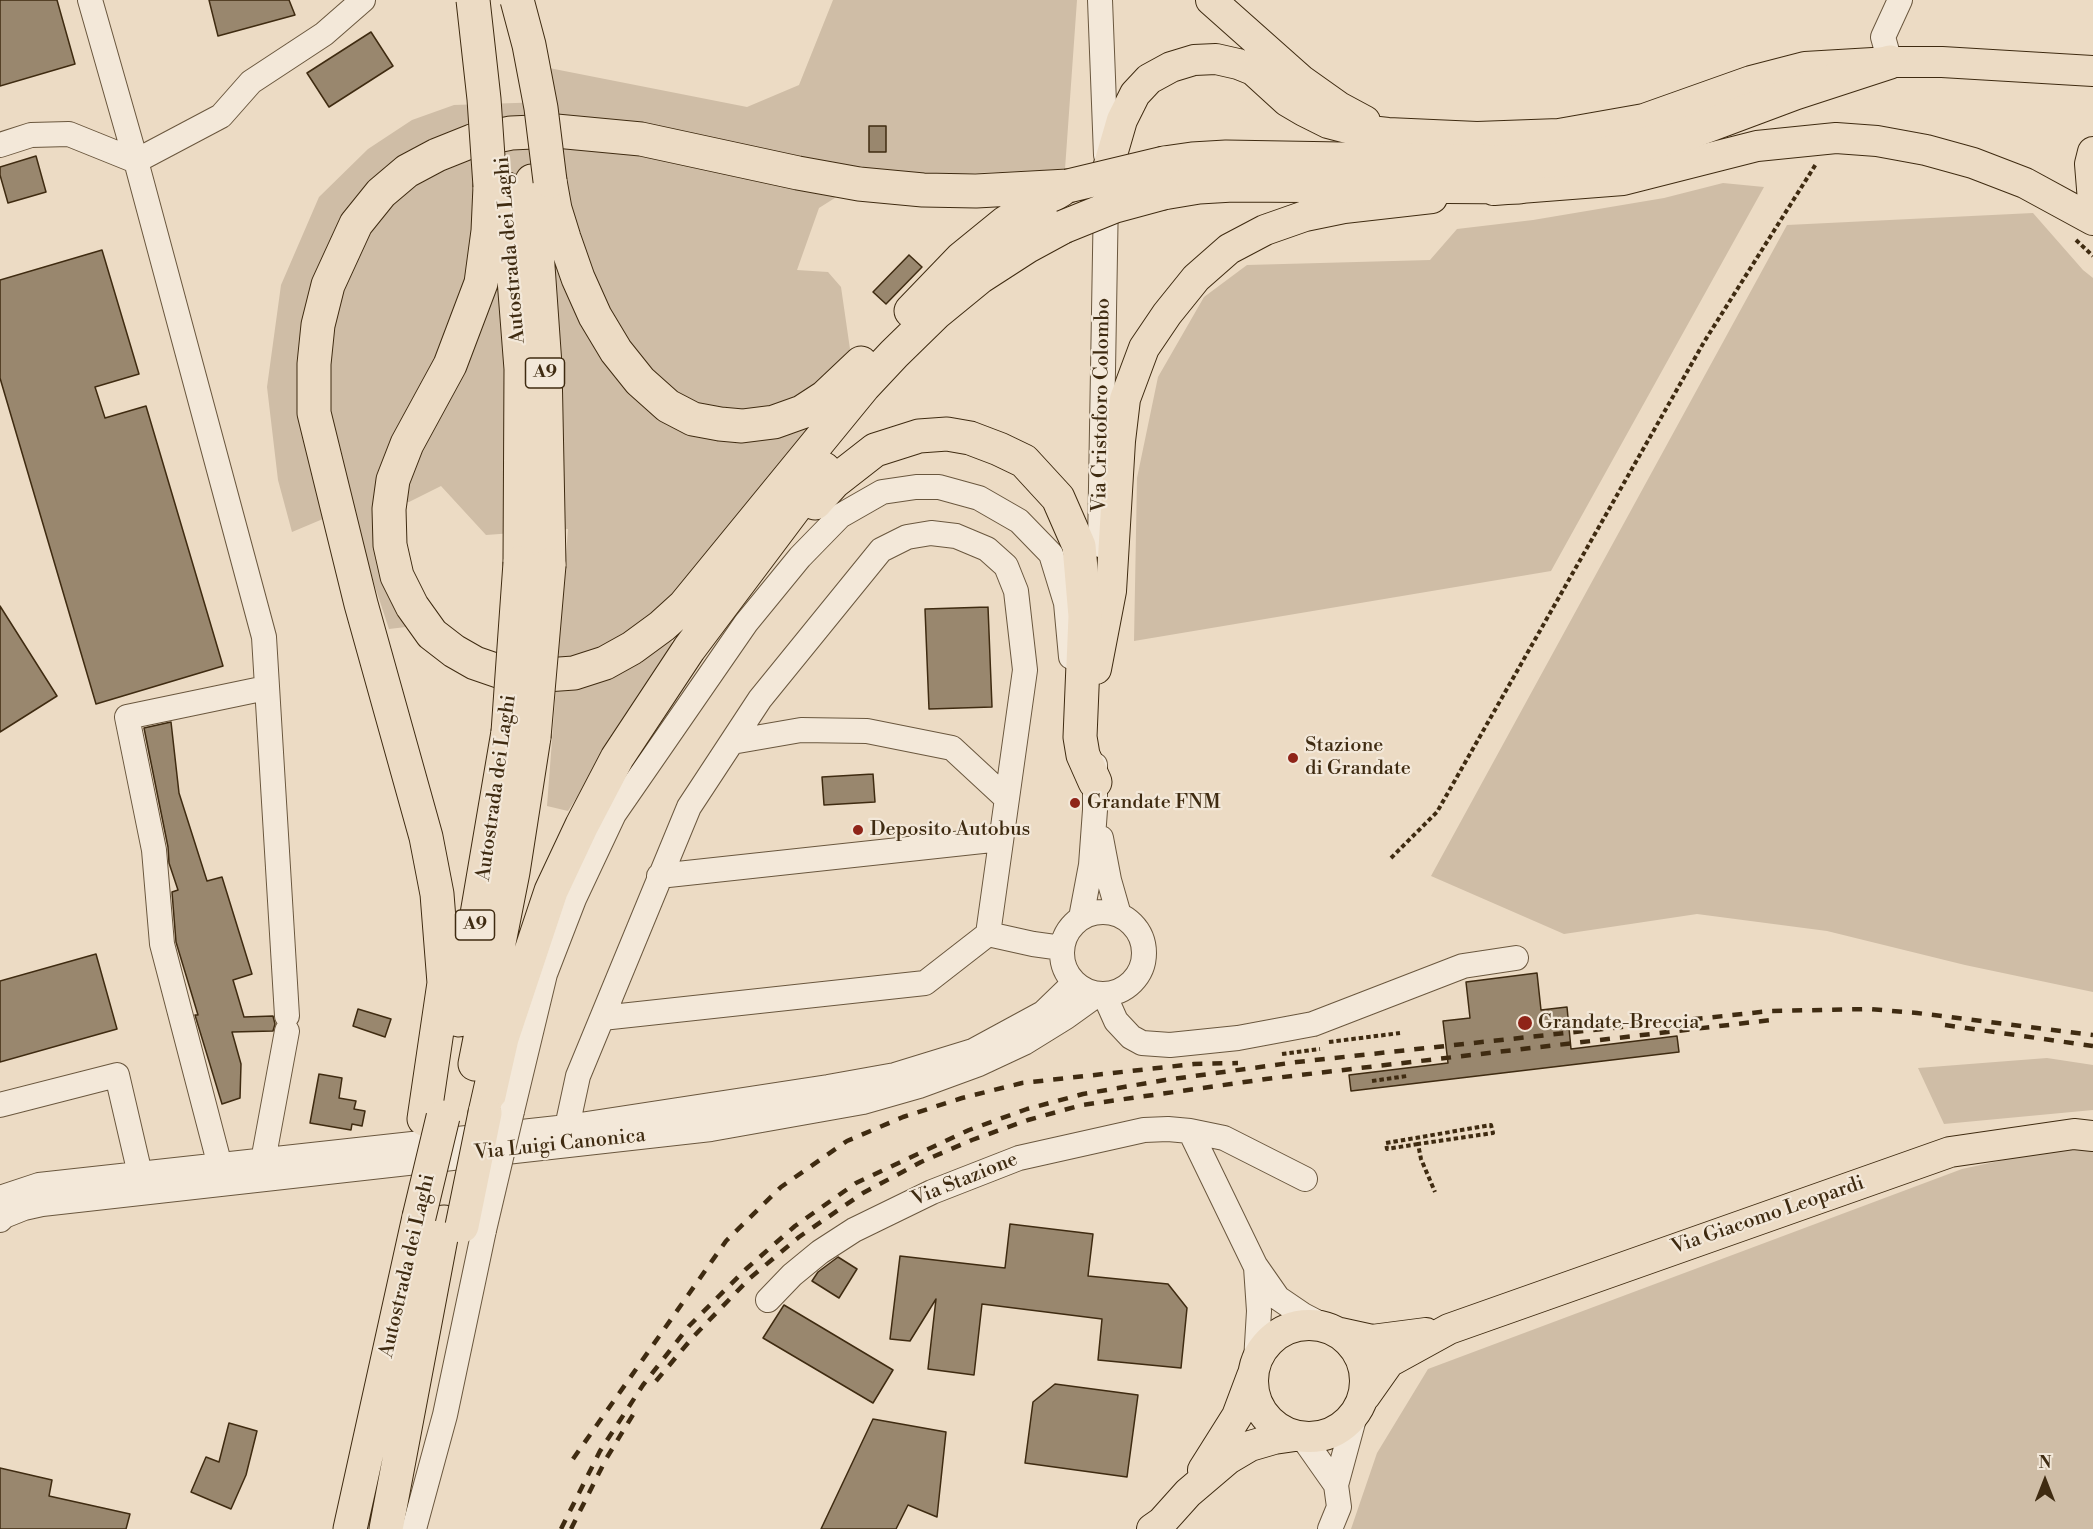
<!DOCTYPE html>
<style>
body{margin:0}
#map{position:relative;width:2093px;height:1529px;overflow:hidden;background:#ecdbc4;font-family:"Libre Bodoni",serif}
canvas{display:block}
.north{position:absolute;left:2015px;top:1451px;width:60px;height:60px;-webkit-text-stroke:4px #f3e8d9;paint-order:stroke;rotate:0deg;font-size:16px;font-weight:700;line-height:24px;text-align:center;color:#3f2b11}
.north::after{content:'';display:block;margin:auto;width:21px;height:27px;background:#3f2b11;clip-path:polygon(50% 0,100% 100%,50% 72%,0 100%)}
</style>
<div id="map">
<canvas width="2093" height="1529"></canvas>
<div class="north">N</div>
</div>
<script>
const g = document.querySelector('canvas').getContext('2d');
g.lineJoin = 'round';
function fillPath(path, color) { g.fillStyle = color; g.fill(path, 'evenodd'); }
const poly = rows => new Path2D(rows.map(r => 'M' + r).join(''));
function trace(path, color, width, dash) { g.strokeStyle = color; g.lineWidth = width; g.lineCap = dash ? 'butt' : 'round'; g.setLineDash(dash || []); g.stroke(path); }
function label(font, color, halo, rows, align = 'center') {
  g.font = font + ' "Libre Bodoni",serif'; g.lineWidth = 4.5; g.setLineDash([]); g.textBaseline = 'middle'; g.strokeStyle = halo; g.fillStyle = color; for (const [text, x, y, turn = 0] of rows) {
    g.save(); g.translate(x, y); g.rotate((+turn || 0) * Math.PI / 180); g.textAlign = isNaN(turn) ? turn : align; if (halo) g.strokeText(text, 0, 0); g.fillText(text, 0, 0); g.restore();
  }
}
fillPath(poly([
 [833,0,1077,0,1065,169,956,174,876,172,819,208,797,270,828,272,841,287,850,349,824,419,670,611,672,648,568,811,547,806,568,529,486,535,441,486,409,502,377,504,379,557,406,627,389,629,349,508,292,532,278,480,267,387,281,285,319,197,368,149,412,120,454,105,546,102,544,67,747,107,799,85],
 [1723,183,1764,187,1551,571,1134,641,1137,478,1158,377,1204,297,1247,265,1430,260,1457,229,1533,220,1664,198],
 [2033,213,2083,270,2093,278,2093,992,1965,965,1827,931,1697,914,1564,934,1431,876,1787,225],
 [2047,1058,2093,1065,2093,1110,1944,1124,1918,1068],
 [2064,1147,2093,1149,2093,1529,1351,1529,1377,1453,1428,1369,1962,1169]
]), '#cfbda6');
const building = poly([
 [0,0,57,0,75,64,0,86,0,0],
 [209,0,289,0,295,15,218,36,209,0],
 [371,32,393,66,329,107,307,73,371,32],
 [869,126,886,126,886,152,869,152,869,126],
 [36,156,46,192,8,203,0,175,0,167,36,156],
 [102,250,139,374,95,387,105,418,146,406,223,666,96,704,0,378,0,280,102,250],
 [909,255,922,267,886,304,873,292,909,255],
 [0,606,57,696,0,732,0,606],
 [988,607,992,707,929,709,925,609,988,607],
 [171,722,179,793,207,881,222,877,252,974,233,980,244,1017,273,1016,275,1024,273,1031,232,1032,241,1064,240,1098,222,1104,198,1025,195,1015,198,1015,176,942,172,892,178,890,169,863,168,847,144,728,171,722],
 [873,774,875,802,824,805,822,777,873,774],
 [96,954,117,1029,0,1062,0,981,96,954],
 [1537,973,1541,1010,1567,1007,1571,1049,1677,1036,1679,1052,1351,1091,1349,1075,1448,1063,1443,1021,1470,1018,1466,982,1537,973],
 [358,1009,391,1019,385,1037,353,1026,358,1009],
 [319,1074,342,1078,339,1098,356,1101,354,1109,365,1111,362,1126,352,1124,351,1130,310,1123,319,1074],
 [1010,1224,1093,1234,1088,1276,1168,1284,1187,1308,1181,1368,1098,1360,1102,1319,982,1304,974,1375,928,1369,936,1299,910,1341,890,1339,900,1256,1005,1268,1010,1224],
 [838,1257,857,1269,839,1298,812,1281,818,1272,838,1257],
 [784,1305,893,1370,873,1403,763,1338,784,1305],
 [1055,1384,1138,1395,1127,1477,1025,1463,1033,1402,1055,1384],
 [873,1419,946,1432,937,1517,908,1505,896,1529,821,1529,873,1419],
 [229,1423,257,1431,246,1475,231,1509,191,1492,206,1457,219,1462,229,1423],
 [0,1468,52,1480,49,1496,130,1514,126,1529,0,1529,0,1468]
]);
fillPath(building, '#99876e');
trace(building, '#3f2b11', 1.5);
const minor = poly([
 [90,0,136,161,264,637,287,1016],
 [1100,0,1106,155],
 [1890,62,1883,37,1900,0],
 [0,145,31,135,69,134,136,161,221,116,251,82,324,34,363,0],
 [1100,545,1106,195],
 [732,742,801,730,867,731,952,748,1006,798],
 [1101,838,1109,880,1119,915],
 [659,876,1001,839],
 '1062 953a41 41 0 1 1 82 0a41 41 0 1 1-82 0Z',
 [1081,918,1091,865,1095,810,1095,765],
 [1104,994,1116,1021,1131,1037,1142,1043,1170,1045,1238,1038,1313,1024,1463,966,1516,958],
 [602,1018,925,983,988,934],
 [0,1105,117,1075,140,1174],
 [512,1111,545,974,574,899,614,814,746,623,800,557,840,516,882,492,916,487,939,487,979,498,1019,521,1051,554,1066,603,1071,657],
 [567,1127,578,1076,689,807,760,699,881,550,907,537,931,533,956,536,987,549,1006,566,1016,591,1025,670,988,934,1033,944,1062,948],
 [1190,1131,1224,1138,1305,1179],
 [263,1161,287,1031],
 [220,1166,162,944,154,850,127,717,266,688],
 [0,1198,39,1185,567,1127,828,1087,895,1075,973,1051,1043,1013,1074,983],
 [0,1220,4,1216,24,1208,42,1204,711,1129,863,1102,919,1086,979,1064,1024,1043,1066,1017,1098,994],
 [1256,1267,1259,1311,1256,1361],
 [768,1300,792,1275,820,1252,854,1230,932,1192,1019,1158,1144,1130,1168,1129,1190,1131,1255,1265,1278,1298,1303,1315,1326,1327],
 [1303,1438,1336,1485],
 [414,1529,445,1415,484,1230],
 [1330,1529,1339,1507,1336,1485,1355,1415]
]);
const major = poly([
 [1211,0,1301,80,1339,107,1365,121],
 [2093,152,2090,164,2093,201],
 [1106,175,1122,120,1135,94,1149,79,1171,67,1194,60,1216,59,1238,64,1253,70,1287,101,1304,111,1328,123,1351,129,1388,133,1477,137,1559,134,1644,119,1751,81,1805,67,1890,62,1942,62,2093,71],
 [1494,190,1623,180,1757,146,1836,138,1877,141,1926,150,1973,163,2025,183,2093,220],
 [1096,669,1111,591,1120,441,1125,399,1144,348,1167,314,1196,278,1229,249,1265,230,1305,216,1344,208,1432,198],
 '1253 1381a56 56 0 1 1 112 0a56 56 0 1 1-112 0Z',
 [1340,1333,1372,1340,1426,1333],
 [1365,1396,1389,1362,1449,1329,1950,1152,2074,1134,2093,1136],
 [1203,1470,1237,1416,1252,1376],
 [1152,1529,1162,1522,1188,1493,1228,1459,1250,1446,1274,1439,1295,1436]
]);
const highway = poly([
 [1164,163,1192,159,1226,157,1515,162,1565,160,1605,154,1688,133,1795,93,1890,62],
 [532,181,545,365,549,565],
 [550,181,555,209,564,238,578,278,595,316,616,351,640,381,668,406,693,419,720,424,742,426,774,422,802,412,825,397,861,363],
 [490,186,488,231,481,283,450,365,407,444,393,480,389,509,390,545,397,576,412,606,432,634,454,651,475,663,504,673,531,676,574,673,605,663,632,648,662,626,684,606,864,386,894,354,936,313,980,277,1028,246,1063,227],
 [507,189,521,369,520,563],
 [1163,193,1199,187,1233,185,1519,187],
 [911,311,962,258,1005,223,1061,190],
 [815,503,834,482,875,450,919,436,947,434,970,438,999,449,1024,461,1058,498,1079,546,1085,616,1080,737,1083,755,1095,782],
 [459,1020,508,732],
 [475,1064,513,872,534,737],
 [485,1113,502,1038,551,891,582,825,617,758,689,649,824,469],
 [424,1119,444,983,437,894,426,837,361,604,314,413,314,364,318,325,328,285,356,224,381,193,407,171,437,155,472,141,511,133,556,131,641,139,798,173,859,184,923,190,976,191,1068,186],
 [350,1529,419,1217],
 [386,1529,444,1222]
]);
trace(minor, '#6a573e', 26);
trace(major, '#3f2b11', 32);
trace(highway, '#3f2b11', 35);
trace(poly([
 [2076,240,2093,256],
 [1391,858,1437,812,1704,342,1816,164],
 [1329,1042,1400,1033],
 [1282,1054,1320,1049],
 [1372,1081,1407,1076],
 [1418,1144,1387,1149,1386,1143,1491,1125,1493,1133,1418,1144,1421,1159,1435,1192]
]), '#3f2b11', 4, [4.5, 3]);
trace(minor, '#f3e8d9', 24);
trace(major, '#ecdbc4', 30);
trace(highway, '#ecdbc4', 33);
trace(poly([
 [1945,1025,2093,1046],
 [656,1381,693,1337,750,1278,799,1237,863,1193,921,1162,972,1140,1028,1120,1082,1105,1266,1079,1771,1020],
 [573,1459,726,1241,781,1187,847,1141,903,1117,962,1098,1022,1083,1194,1064,1238,1063],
 [561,1529,600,1451,643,1385,689,1326,746,1269,795,1226,856,1183,969,1130,1027,1109,1083,1094,1165,1080,1297,1062,1770,1011,1869,1009,1917,1013,2093,1035],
 [571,1529,606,1459,634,1413]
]), '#3f2b11', 4.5, [10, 10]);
const minorBridge = poly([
 [484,1230,512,1111]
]);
const highwayBridge = poly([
 [473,0,484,99,490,186],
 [517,0,529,45,541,108,550,181],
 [1068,186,1164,163],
 [1063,227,1115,206,1163,193],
 [508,732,520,563],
 [534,737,549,565],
 [419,1217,443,1117],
 [462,1226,485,1113]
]);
trace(minorBridge, '#6a573e', 26, []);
trace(highwayBridge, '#3f2b11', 35, []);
trace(minorBridge, '#f3e8d9', 24);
trace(highwayBridge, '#ecdbc4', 33);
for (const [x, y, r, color] of [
 [1293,758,6,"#8f2418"],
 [1075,803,6,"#8f2418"],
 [858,830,6,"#8f2418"],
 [1525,1023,8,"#8f2418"]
]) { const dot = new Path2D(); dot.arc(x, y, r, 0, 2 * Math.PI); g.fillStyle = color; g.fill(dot); trace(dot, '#f3e8d9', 2); }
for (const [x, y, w] of [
 [545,373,39],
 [475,925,39]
]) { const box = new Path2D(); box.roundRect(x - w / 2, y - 15, w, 30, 4.5); g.fillStyle = '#f3e8d9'; g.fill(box); trace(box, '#3f2b11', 1.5); }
label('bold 18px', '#3f2b11', null, [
 ["A9",545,373],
 ["A9",475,925]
]);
label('20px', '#3f2b11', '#f3e8d9', [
 ["Autostrada dei Laghi",511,250,-95],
 ["Via Cristoforo Colombo",1102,405,-89],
 ["Autostrada dei Laghi",497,788,-82],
 ["Via Luigi Canonica",560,1145,-6],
 ["Via Stazione",965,1180,-22],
 ["Via Giacomo Leopardi",1768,1216,-19],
 ["Autostrada dei Laghi",408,1266,-77]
]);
label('20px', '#3f2b11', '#f3e8d9', [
 ["Stazione",1305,746],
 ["di Grandate",1305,769],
 ["Grandate FNM",1087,803],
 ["Deposito Autobus",870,830],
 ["Grandate-Breccia",1538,1023]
], 'left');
</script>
